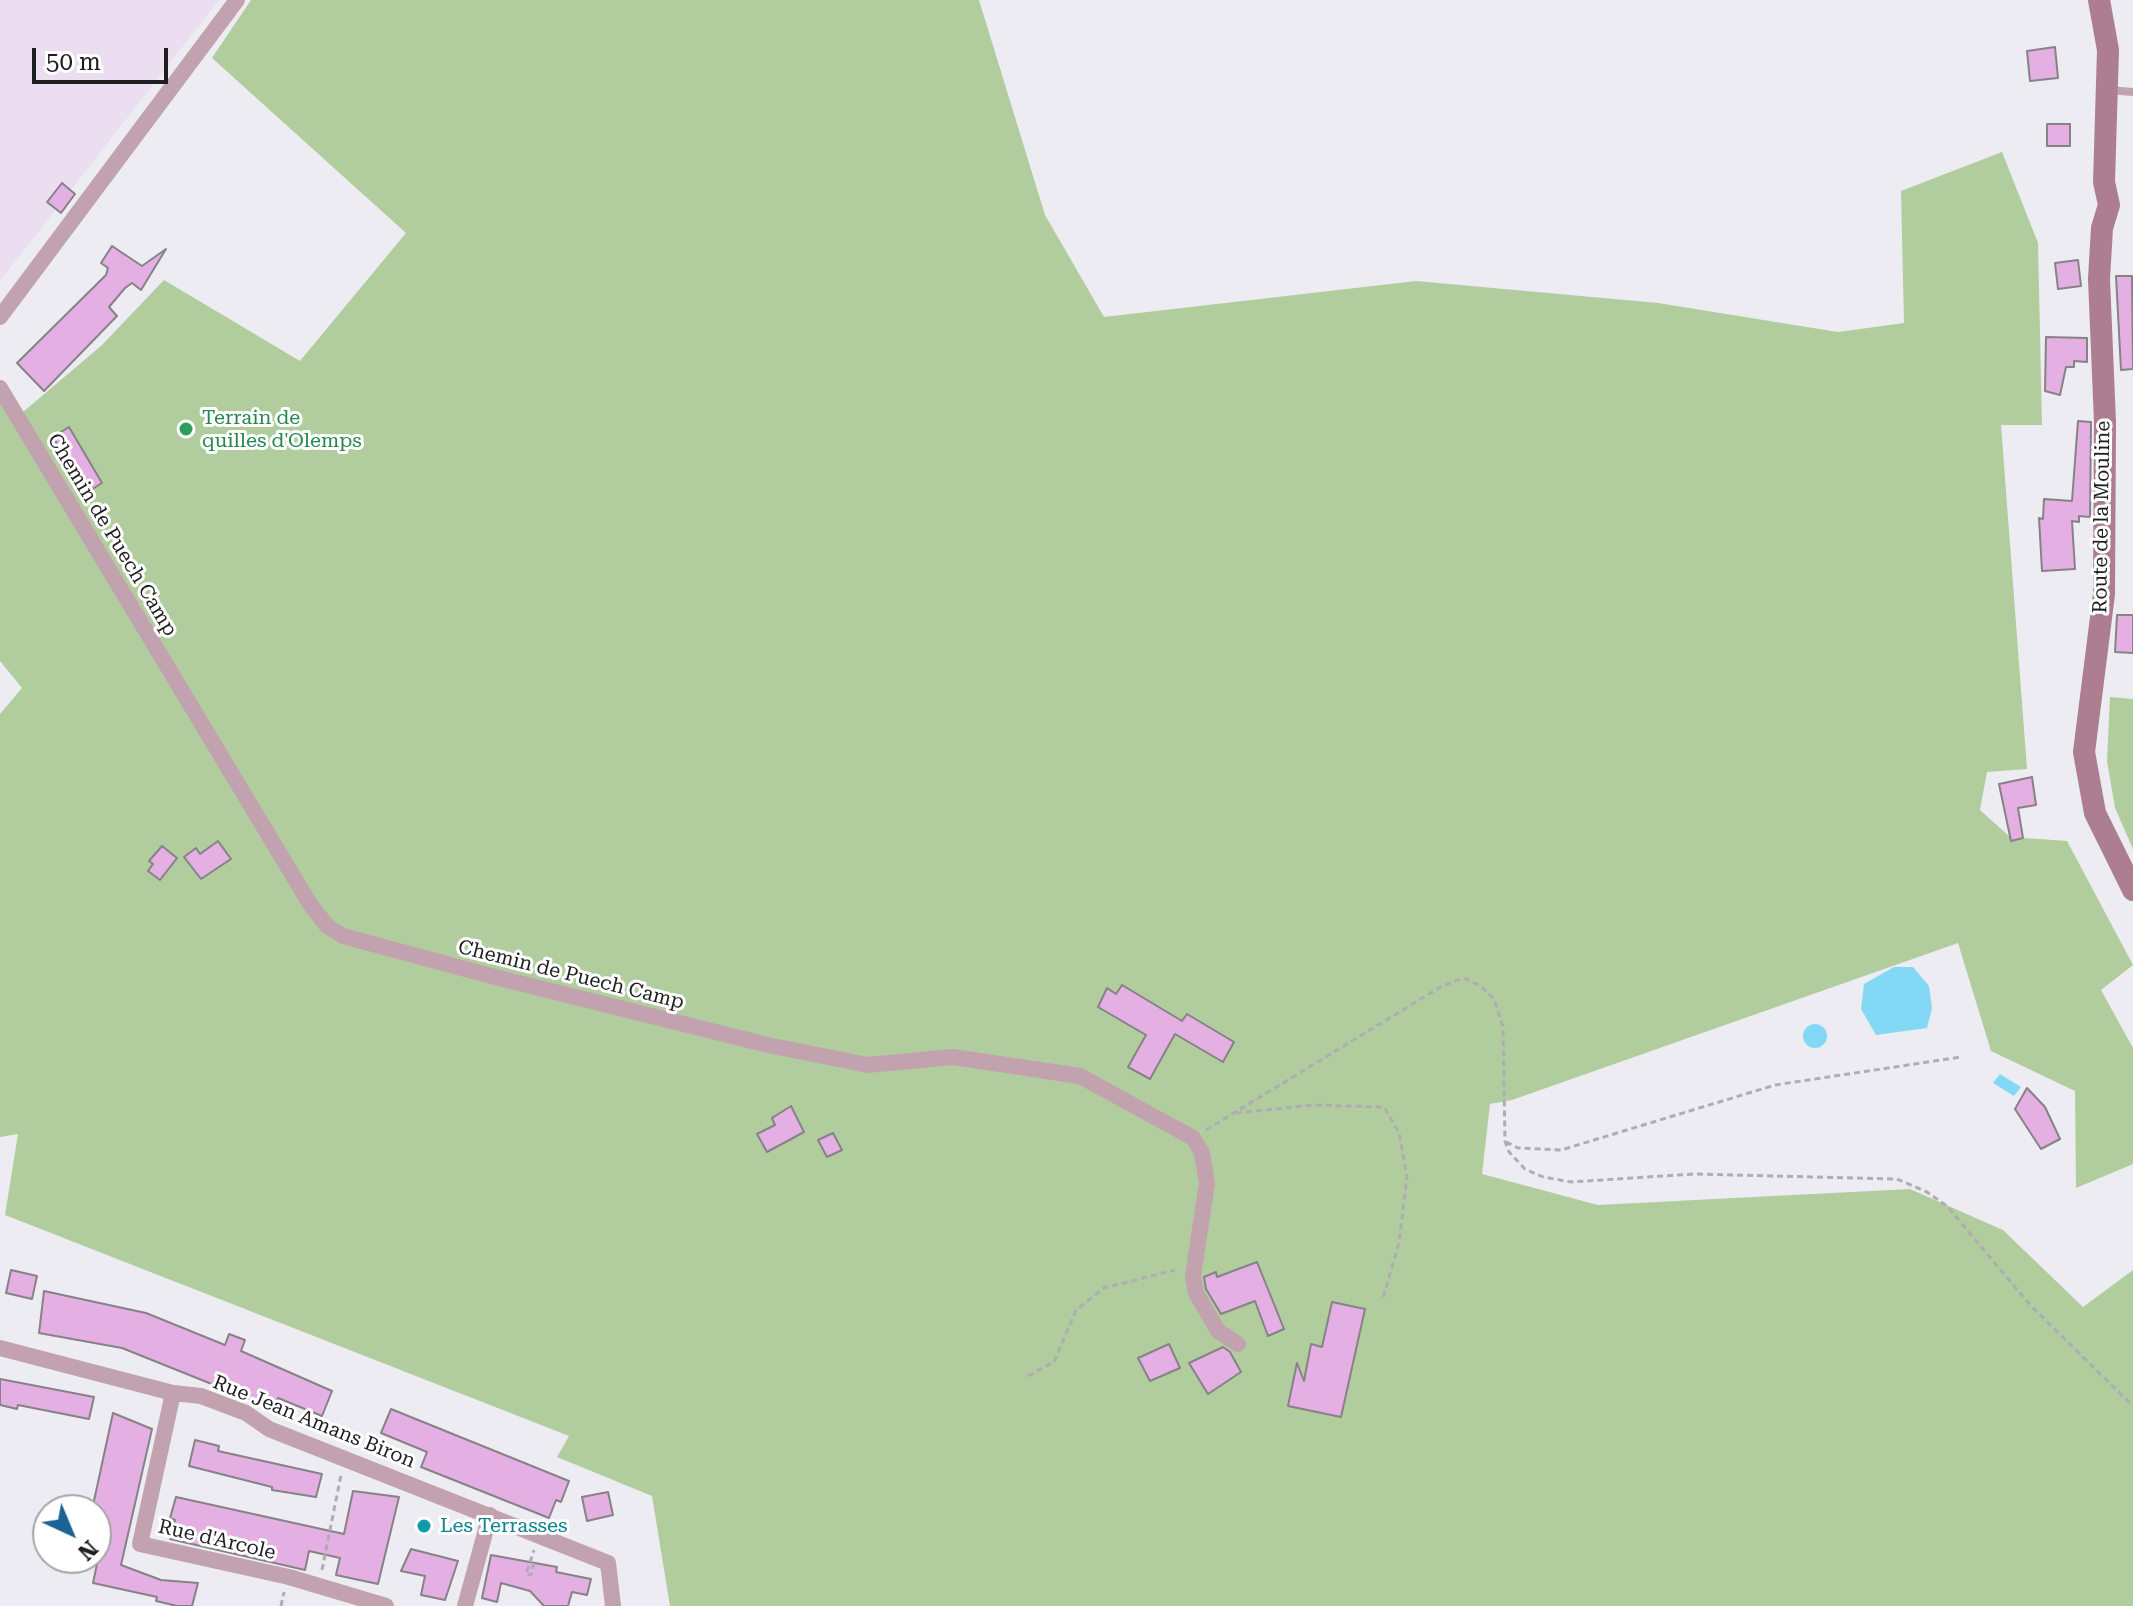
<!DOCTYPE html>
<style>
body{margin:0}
#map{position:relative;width:2133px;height:1606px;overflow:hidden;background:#ececf2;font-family:"Roboto Serif",serif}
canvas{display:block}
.north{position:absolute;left:32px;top:1494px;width:80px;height:80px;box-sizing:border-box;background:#fff;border:2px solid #a5a5a6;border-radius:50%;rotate:136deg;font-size:22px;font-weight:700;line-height:32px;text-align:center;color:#1e1e20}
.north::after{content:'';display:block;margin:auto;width:28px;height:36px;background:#1d6296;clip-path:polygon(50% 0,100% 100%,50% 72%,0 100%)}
.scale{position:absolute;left:32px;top:48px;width:136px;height:36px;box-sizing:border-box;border:4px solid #1e1e20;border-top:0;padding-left:10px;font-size:24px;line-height:28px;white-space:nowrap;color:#1e1e20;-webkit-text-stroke:6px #fff;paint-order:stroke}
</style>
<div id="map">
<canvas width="2133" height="1606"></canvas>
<div class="north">N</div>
<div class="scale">50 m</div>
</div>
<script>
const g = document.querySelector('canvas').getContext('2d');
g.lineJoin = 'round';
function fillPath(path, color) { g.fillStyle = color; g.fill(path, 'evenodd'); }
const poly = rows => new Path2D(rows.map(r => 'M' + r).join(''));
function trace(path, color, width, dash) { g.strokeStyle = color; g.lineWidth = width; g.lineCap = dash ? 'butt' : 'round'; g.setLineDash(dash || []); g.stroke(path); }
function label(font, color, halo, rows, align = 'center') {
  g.font = font + ' "Roboto Serif",serif'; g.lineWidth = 6; g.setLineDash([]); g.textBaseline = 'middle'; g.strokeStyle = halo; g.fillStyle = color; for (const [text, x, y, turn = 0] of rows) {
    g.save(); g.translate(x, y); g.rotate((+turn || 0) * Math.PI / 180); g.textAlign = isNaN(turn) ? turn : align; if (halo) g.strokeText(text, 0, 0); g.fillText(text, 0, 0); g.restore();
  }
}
fillPath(poly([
 [0,0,219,0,0,281]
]), '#ebdef1');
fillPath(poly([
 [251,0,979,0,1045,215,1104,317,1416,281,1658,303,1838,332,1904,323,1901,191,2002,152,2038,243,2042,425,2001,425,2027,769,1987,772,1980,810,2010,837,2067,841,2133,965,2101,990,2133,1048,2133,1164,2076,1188,2075,1091,1991,1051,1958,943,1512,1100,1490,1104,1482,1174,1598,1205,1910,1189,2003,1230,2083,1307,2133,1270,2133,1606,670,1606,652,1496,557,1457,569,1436,5,1215,18,1134,0,1137,0,714,22,688,0,661,0,402,16,418,102,345,164,280,300,361,406,233,212,58],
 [2110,697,2133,699,2133,849,2115,808,2107,761]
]), '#b1cd9e');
fillPath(poly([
 [1894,967,1913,967,1929,986,1932,1008,1927,1028,1876,1035,1861,1009,1864,984],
 '1803 1036a12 12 0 1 1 24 0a12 12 0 1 1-24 0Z',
 [2000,1074,2021,1087,2014,1096,1993,1083]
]), '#83d8f6');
const building = poly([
 [2055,47,2058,78,2030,81,2027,51,2055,47],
 [2047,124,2070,124,2070,146,2047,146,2047,124],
 [62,183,75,194,61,213,47,202,62,183],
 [112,246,142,266,166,249,141,290,132,283,125,288,109,307,117,316,44,391,17,363,106,275,108,268,101,263,112,246],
 [2078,260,2081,286,2058,289,2055,263,2078,260],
 [2116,276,2132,276,2133,369,2121,370,2116,276],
 [2046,337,2087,338,2087,362,2074,361,2074,367,2066,367,2060,395,2045,391,2046,337],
 [2078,421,2091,422,2090,517,2079,516,2079,522,2072,521,2075,569,2042,571,2039,518,2043,519,2044,499,2072,501,2078,421],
 [69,427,102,483,86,493,53,437,69,427],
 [2117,615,2133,615,2133,653,2115,652,2117,615],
 [2032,777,2036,805,2018,808,2023,838,2011,841,1999,784,2032,777],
 [218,841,231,859,201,879,184,857,196,848,200,854,218,841],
 [162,846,177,858,160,880,148,871,153,864,149,861,162,846],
 [1122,985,1182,1021,1187,1014,1234,1042,1223,1062,1175,1034,1150,1079,1128,1067,1146,1035,1098,1007,1107,988,1116,994,1122,985],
 [2027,1088,2045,1107,2060,1139,2041,1149,2015,1109,2027,1088],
 [791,1106,804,1132,767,1152,757,1134,775,1125,772,1118,791,1106],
 [833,1133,842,1150,827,1157,818,1140,833,1133],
 [1257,1262,1284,1329,1268,1336,1255,1301,1221,1314,1206,1289,1204,1277,1216,1272,1217,1277,1257,1262],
 [11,1270,37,1276,32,1299,6,1293,11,1270],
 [44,1291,146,1313,225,1345,229,1334,245,1340,241,1351,332,1391,322,1416,278,1398,274,1409,122,1348,39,1333,44,1291],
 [1332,1302,1365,1309,1341,1417,1288,1406,1297,1363,1304,1381,1311,1344,1322,1347,1332,1302],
 [1169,1344,1180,1368,1150,1381,1138,1358,1169,1344],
 [1223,1347,1230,1352,1241,1372,1208,1394,1189,1363,1223,1347],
 [0,1379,94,1397,89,1419,18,1405,17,1409,0,1405,0,1379],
 [391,1409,569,1481,561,1502,556,1500,549,1518,421,1467,427,1452,381,1433,391,1409],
 [113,1413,152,1429,121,1565,161,1580,198,1583,192,1606,177,1606,156,1601,157,1597,93,1583,102,1540,96,1539,96,1510,92,1510,113,1413],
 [195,1440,219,1446,218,1451,322,1474,316,1497,272,1490,272,1487,189,1466,195,1440],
 [353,1491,399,1497,378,1584,336,1575,340,1558,309,1551,305,1570,170,1539,175,1520,170,1518,176,1497,344,1534,353,1491],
 [608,1492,613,1515,587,1521,582,1497,608,1492],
 [411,1549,458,1561,445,1600,421,1595,425,1576,401,1571,411,1549],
 [491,1555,557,1567,556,1572,591,1579,587,1595,572,1592,568,1606,544,1606,530,1591,501,1583,497,1602,482,1598,491,1555]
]);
fillPath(building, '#e4afe3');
trace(building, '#868286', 2);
trace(poly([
 [1236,1113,1313,1105,1384,1107,1399,1133,1407,1177,1399,1243,1383,1298],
 [1206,1130,1442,986,1464,978,1481,986,1494,999,1503,1027,1505,1141,1509,1152,1525,1169,1543,1177,1571,1182,1693,1174,1897,1179,1927,1192,1947,1206,2030,1305,2133,1406],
 [1506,1142,1518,1148,1561,1150,1775,1085,1961,1057],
 [1028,1376,1054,1362,1076,1310,1104,1288,1175,1270],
 [534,1563,531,1575,526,1574,534,1550],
 [322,1570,341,1475],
 [281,1606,284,1592]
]), '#adadb2', 3, [6, 4]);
trace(poly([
 [2108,90,2133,92]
]), '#c3a2af', 8);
trace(poly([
 [0,317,237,0],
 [0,388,310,904,327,926,343,936,495,977,768,1045,868,1065,953,1057,1080,1076,1193,1138,1202,1153,1207,1183,1193,1276,1196,1293,1218,1331,1238,1344],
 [0,1348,173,1393,201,1396,246,1413,269,1429,608,1563,613,1606],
 [173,1393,140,1544,289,1577,386,1606],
 [465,1606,490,1515]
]), '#c3a2af', 16);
trace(poly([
 [2099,0,2108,50,2104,182,2109,205,2102,228,2099,279,2105,422,2104,594,2084,752,2095,813,2133,890]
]), '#ad7e90', 22);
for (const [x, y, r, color] of [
 [186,429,8,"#2e9e5b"],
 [424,1526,8,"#0f9aa8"]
]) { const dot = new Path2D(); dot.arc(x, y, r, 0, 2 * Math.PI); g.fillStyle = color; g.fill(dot); trace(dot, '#fff', 3); }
label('20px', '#27864d', '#fff', [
 ["Terrain de",202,418],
 ["quilles d'Olemps",202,441]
], 'left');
label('20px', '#1e1e20', '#fff', [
 ["Route de la Mouline",2102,517,-89],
 ["Chemin de Puech Camp",112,535,59],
 ["Chemin de Puech Camp",571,975,14],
 ["Rue Jean Amans Biron",314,1422,22],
 ["Rue d'Arcole",217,1540,13]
]);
label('20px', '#0d838f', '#fff', [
 ["Les Terrasses",440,1526]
], 'left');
</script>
